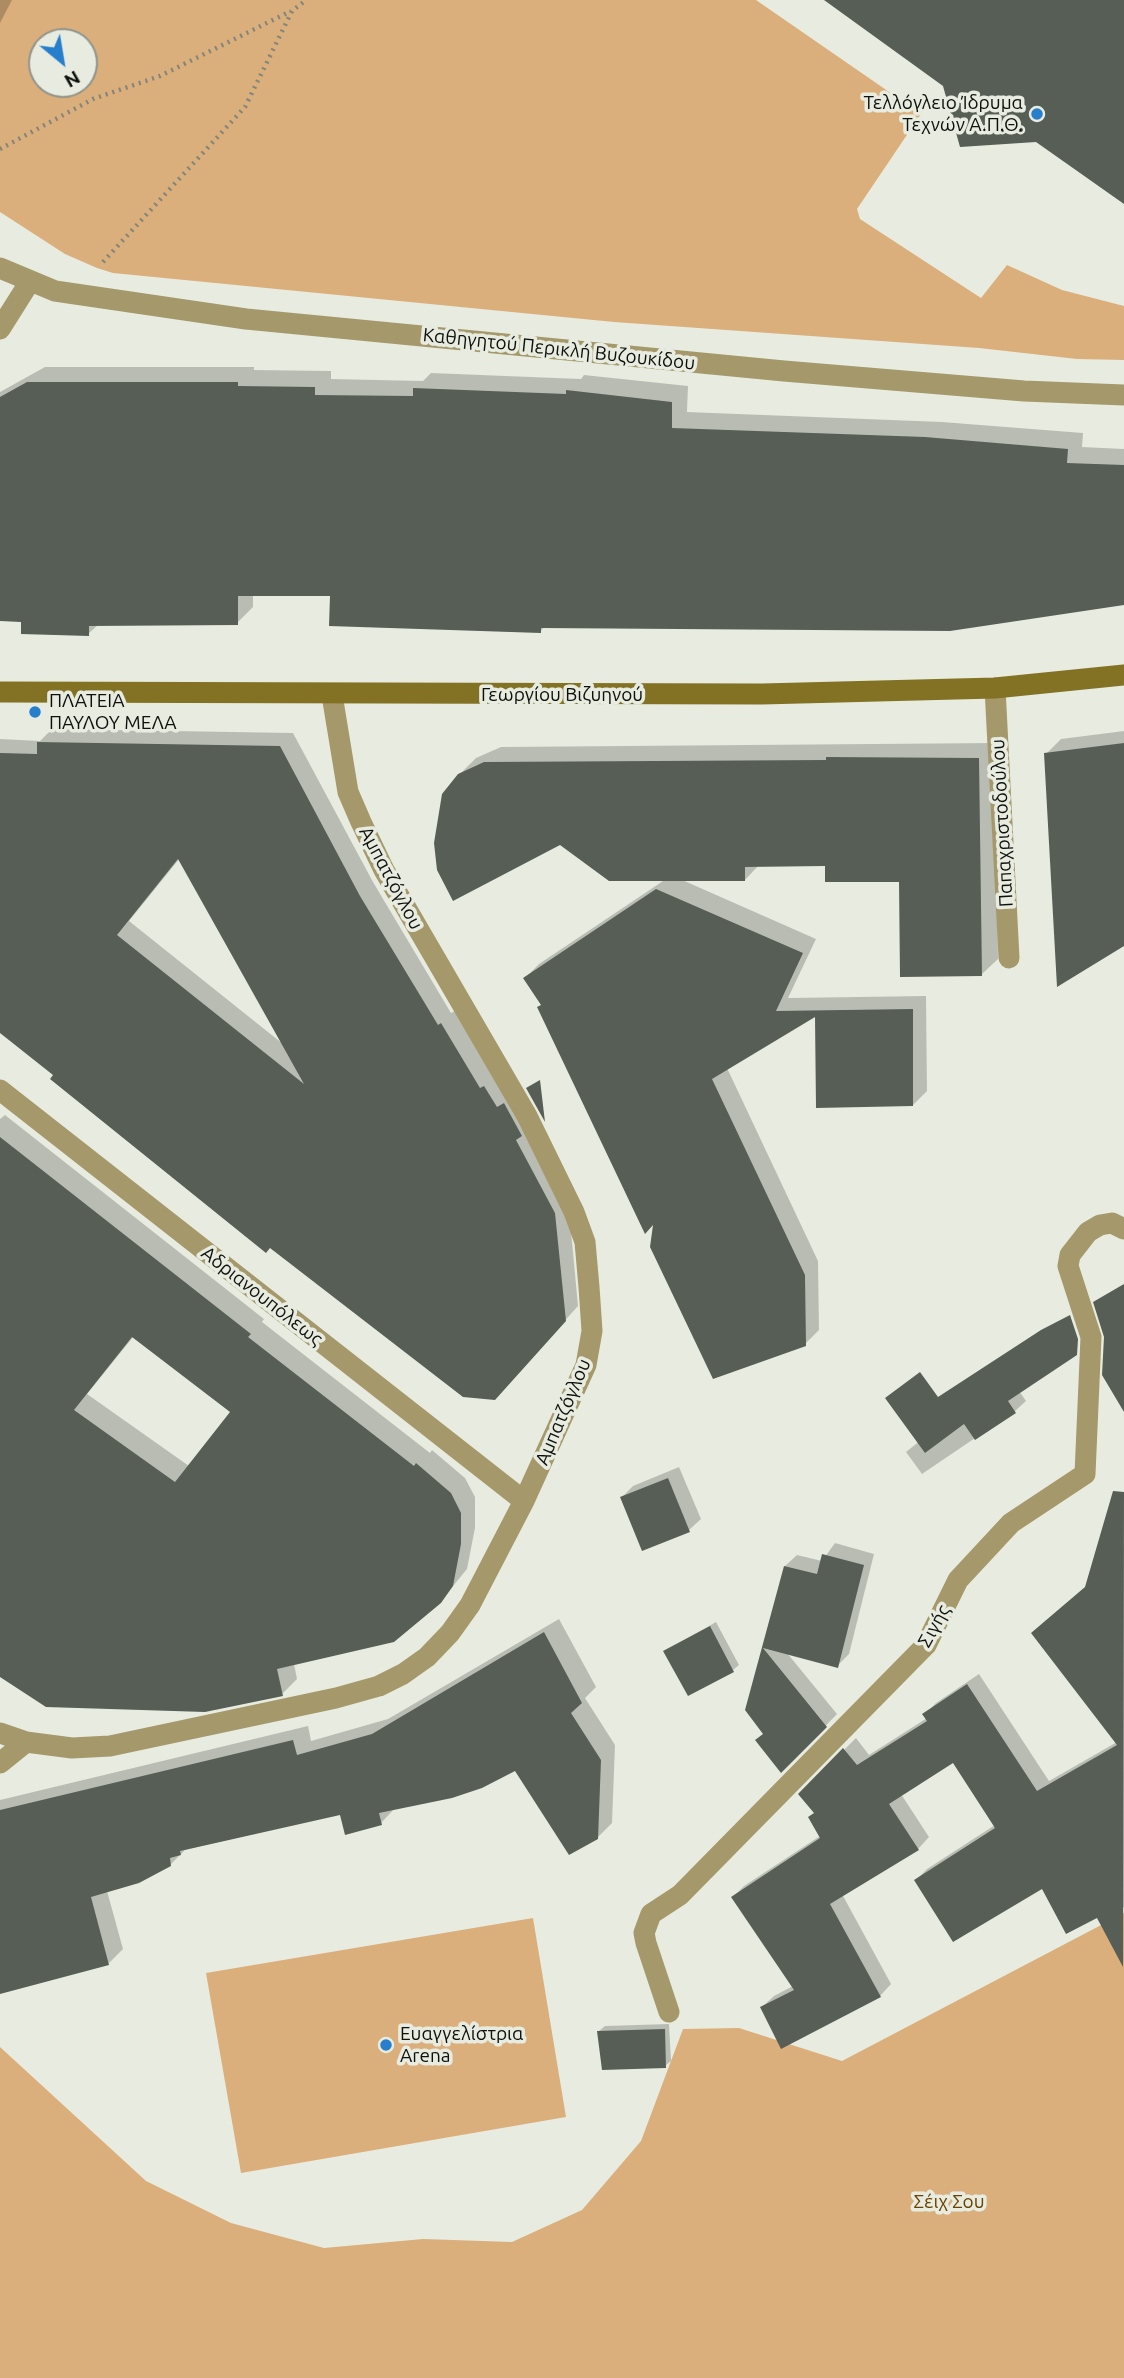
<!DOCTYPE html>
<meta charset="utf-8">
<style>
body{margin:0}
#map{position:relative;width:1124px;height:2378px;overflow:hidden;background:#e8ece0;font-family:Ubuntu,sans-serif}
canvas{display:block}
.north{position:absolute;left:28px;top:28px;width:70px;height:70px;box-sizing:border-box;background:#e8ece0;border:2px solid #91948b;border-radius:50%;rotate:150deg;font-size:19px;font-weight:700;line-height:28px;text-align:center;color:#0e100c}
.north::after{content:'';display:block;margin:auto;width:24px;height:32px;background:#267ecc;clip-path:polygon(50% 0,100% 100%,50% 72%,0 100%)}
</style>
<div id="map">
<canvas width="1124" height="2378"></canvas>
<div class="north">N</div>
</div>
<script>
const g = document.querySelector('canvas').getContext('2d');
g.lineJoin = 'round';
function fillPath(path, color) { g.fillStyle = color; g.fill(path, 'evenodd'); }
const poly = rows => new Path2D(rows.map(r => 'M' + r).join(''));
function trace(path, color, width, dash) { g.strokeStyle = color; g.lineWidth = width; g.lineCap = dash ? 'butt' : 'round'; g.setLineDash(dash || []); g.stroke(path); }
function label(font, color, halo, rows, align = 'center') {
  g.font = font + ' Ubuntu,sans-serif'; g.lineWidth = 7; g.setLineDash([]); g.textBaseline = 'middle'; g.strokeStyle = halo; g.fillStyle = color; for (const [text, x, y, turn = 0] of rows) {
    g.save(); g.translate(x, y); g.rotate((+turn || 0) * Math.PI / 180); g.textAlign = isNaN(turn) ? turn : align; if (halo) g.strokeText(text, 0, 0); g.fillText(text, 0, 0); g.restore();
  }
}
fillPath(poly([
 [0,0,756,0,921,114,857,209,860,219,981,298,1007,265,1062,290,1124,306,1124,360,1077,359,979,348,614,322,113,273,97,268,65,254,0,212],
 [42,42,84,42,84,84,42,84],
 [1124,1913,1124,2378,0,2378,0,2047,146,2181,231,2223,324,2248,423,2239,512,2242,582,2210,641,2141,683,2029,739,2028,842,2061],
 [533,1918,566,2117,241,2173,206,1973]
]), '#daaf7c');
fillPath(poly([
 [0,0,12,0,0,23],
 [45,367,254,367,254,370,331,371,331,379,423,381,431,373,581,379,584,375,688,386,687,412,942,422,1083,433,1082,447,1124,449,1124,603,545,626,540,632,331,595,253,594,253,607,237,623,99,624,88,634,23,620,0,620,0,392],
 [52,729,293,733,373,882,451,1013,455,1011,568,1199,578,1306,508,1384,55,1075,0,1029,0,739,40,741],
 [180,858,283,1044,129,921],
 [1124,731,1124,944,1046,754,1061,739],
 [995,743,998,959,982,974,900,880,827,864,759,865,745,880,680,879,816,939,788,998,926,996,927,1091,913,1105,817,1014,727,1068,818,1261,819,1330,805,1344,655,1221,542,1004,525,978,539,964,666,879,459,775,476,758,501,747],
 [5,1115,264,1319,262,1322,430,1453,432,1450,465,1478,475,1497,475,1528,467,1569,440,1602,294,1664,297,1679,282,1694,0,1676,0,1119],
 [134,1336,232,1411,189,1466,87,1394],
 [1006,1372,1026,1401,1015,1411,922,1474,906,1452],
 [679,1467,701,1519,689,1530,622,1497,633,1486],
 [1112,1526,1124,1545,1124,1907,1100,1920,1042,1886,916,1880,927,1869,995,1825,953,1760,901,1794,929,1837,918,1849,842,1894,891,1984,880,1996,762,2007,774,1996,793,1986,733,1897,744,1886,820,1836,815,1812,800,1794,856,1738,869,1755,927,1718,925,1714,936,1703,979,1674,1049,1781,1117,1742,1087,1586],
 [835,1543,874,1554,849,1654,837,1666,787,1653,837,1714,782,1771,765,1733,747,1710,785,1566,797,1555,822,1561],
 [559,1619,596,1687,585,1698,615,1745,612,1823,597,1838,515,1768,396,1807,381,1823,341,1813,185,1850,170,1865,107,1891,123,1949,108,1964,0,1992,0,1800,308,1726,311,1741,388,1719],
 [716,1622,739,1665,733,1670,665,1651],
 [669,2024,671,2061,665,2066,599,2031,605,2026]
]), '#0003');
fillPath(poly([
 [824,0,1124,0,1124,204,1036,142,960,147,943,86],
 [27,382,238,382,238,386,315,387,315,395,413,396,413,388,566,394,566,390,672,402,672,428,925,437,1068,449,1067,463,1124,465,1124,605,950,631,541,628,541,633,329,626,330,596,238,596,238,625,89,626,89,636,21,634,21,622,0,621,0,397],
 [37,742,280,746,360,896,438,1025,441,1023,480,1088,484,1086,497,1107,504,1103,522,1136,516,1140,555,1213,566,1321,495,1400,463,1397,270,1248,266,1253,50,1079,53,1075,0,1033,0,753,37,754],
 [178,859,304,1084,117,935],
 [1124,743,1124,946,1057,987,1044,753],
 [826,757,979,758,982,976,900,977,899,882,825,882,825,866,745,867,745,881,609,881,560,845,453,901,437,870,434,843,442,794,458,774,484,762,826,760],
 [656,889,803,953,776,1011,913,1009,913,1106,816,1108,815,1017,712,1079,805,1275,806,1346,713,1379,650,1247,653,1225,645,1234,537,1007,541,1005,523,978],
 [540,1080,545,1122,526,1088],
 [0,1137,251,1334,248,1337,414,1466,416,1463,451,1493,461,1513,461,1544,453,1586,441,1603,394,1642,277,1669,283,1696,205,1712,46,1707,0,1677],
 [132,1337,230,1412,175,1482,74,1410],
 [1124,1284,1124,1412,1102,1375,1104,1337,1093,1302],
 [1070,1315,1078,1339,1077,1355,1008,1401,1016,1413,975,1440,964,1424,925,1453,885,1398,920,1372,938,1397,1041,1330],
 [668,1478,690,1532,642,1551,620,1497],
 [1113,1491,1124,1492,1123,1967,1097,1918,1066,1934,1042,1889,953,1942,914,1880,995,1828,953,1763,889,1804,919,1850,830,1904,881,1997,781,2049,760,2007,794,1990,731,1897,820,1838,808,1817,814,1813,798,1794,843,1748,857,1765,927,1721,922,1714,967,1684,1037,1791,1117,1745,1031,1633,1085,1587],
 [822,1554,864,1565,838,1668,763,1648,827,1727,781,1773,755,1740,763,1734,745,1710,784,1566,817,1574],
 [710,1626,734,1672,688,1696,663,1651],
 [544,1632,582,1703,571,1713,601,1760,598,1839,569,1855,515,1771,482,1788,452,1798,379,1813,382,1825,345,1835,340,1815,180,1851,181,1855,170,1858,171,1866,139,1883,91,1897,109,1965,0,1994,0,1810,293,1740,297,1755,372,1734],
 [665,2029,666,2068,602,2070,597,2031]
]), '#565e56');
trace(poly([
 [0,149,93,99,160,76,291,11],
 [103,262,245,107,292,11,306,0]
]), '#82857d', 4.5, [2, 5]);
trace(poly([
 [0,268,55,291,246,319,784,371,1024,391,1124,395],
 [0,329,29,283],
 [995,688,1009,958],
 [0,1090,524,1501],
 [0,1733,26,1742,72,1748,110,1746,336,1698,379,1686,403,1674,427,1657,450,1633,470,1605,524,1501,586,1365,592,1331,589,1287,585,1242,574,1212,527,1116,384,870,361,822,348,792,332,695],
 [0,1763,26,1742],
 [669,2012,646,1943,644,1933,651,1914,680,1895,926,1645,958,1580,1011,1523,1085,1474,1091,1337,1068,1266,1070,1255,1088,1232,1100,1225,1112,1223,1124,1229]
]), '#a5996b', 21);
trace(poly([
 [0,692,762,694,995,688,1124,675]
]), '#837224', 21);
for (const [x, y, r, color] of [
 [1037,114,7,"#267ecc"],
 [35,712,7,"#267ecc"],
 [386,2045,7,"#267ecc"]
]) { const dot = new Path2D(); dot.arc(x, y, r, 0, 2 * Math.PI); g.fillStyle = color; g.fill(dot); trace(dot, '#e8ece0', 2.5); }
label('19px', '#0e100c', '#e8ece0', [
 ["Τελλόγλειο Ίδρυμα",1023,103,"right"],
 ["Τεχνών Α.Π.Θ.",1023,125,"right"],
 ["ΠΛΑΤΕΙΑ",49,701],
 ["ΠΑΥΛΟΥ ΜΕΛΑ",49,723],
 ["Ευαγγελίστρια",400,2034],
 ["Arena",400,2056]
], 'left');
label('19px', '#0e100c', '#e8ece0', [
 ["Καθηγητού Περικλή Βυζουκίδου",559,349,6],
 ["Γεωργίου Βιζυηνού",562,695],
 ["Παπαχριστοδούλου",1002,823,-93],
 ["Αμπατζόγλου",391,878,62],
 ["Αδριανουπόλεως",262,1296,38],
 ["Αμπατζόγλου",563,1412,-67],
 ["Σιγής",934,1626,-61]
]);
label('19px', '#6c4300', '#e8ece0', [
 ["Σέιχ Σου",949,2202]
]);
</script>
